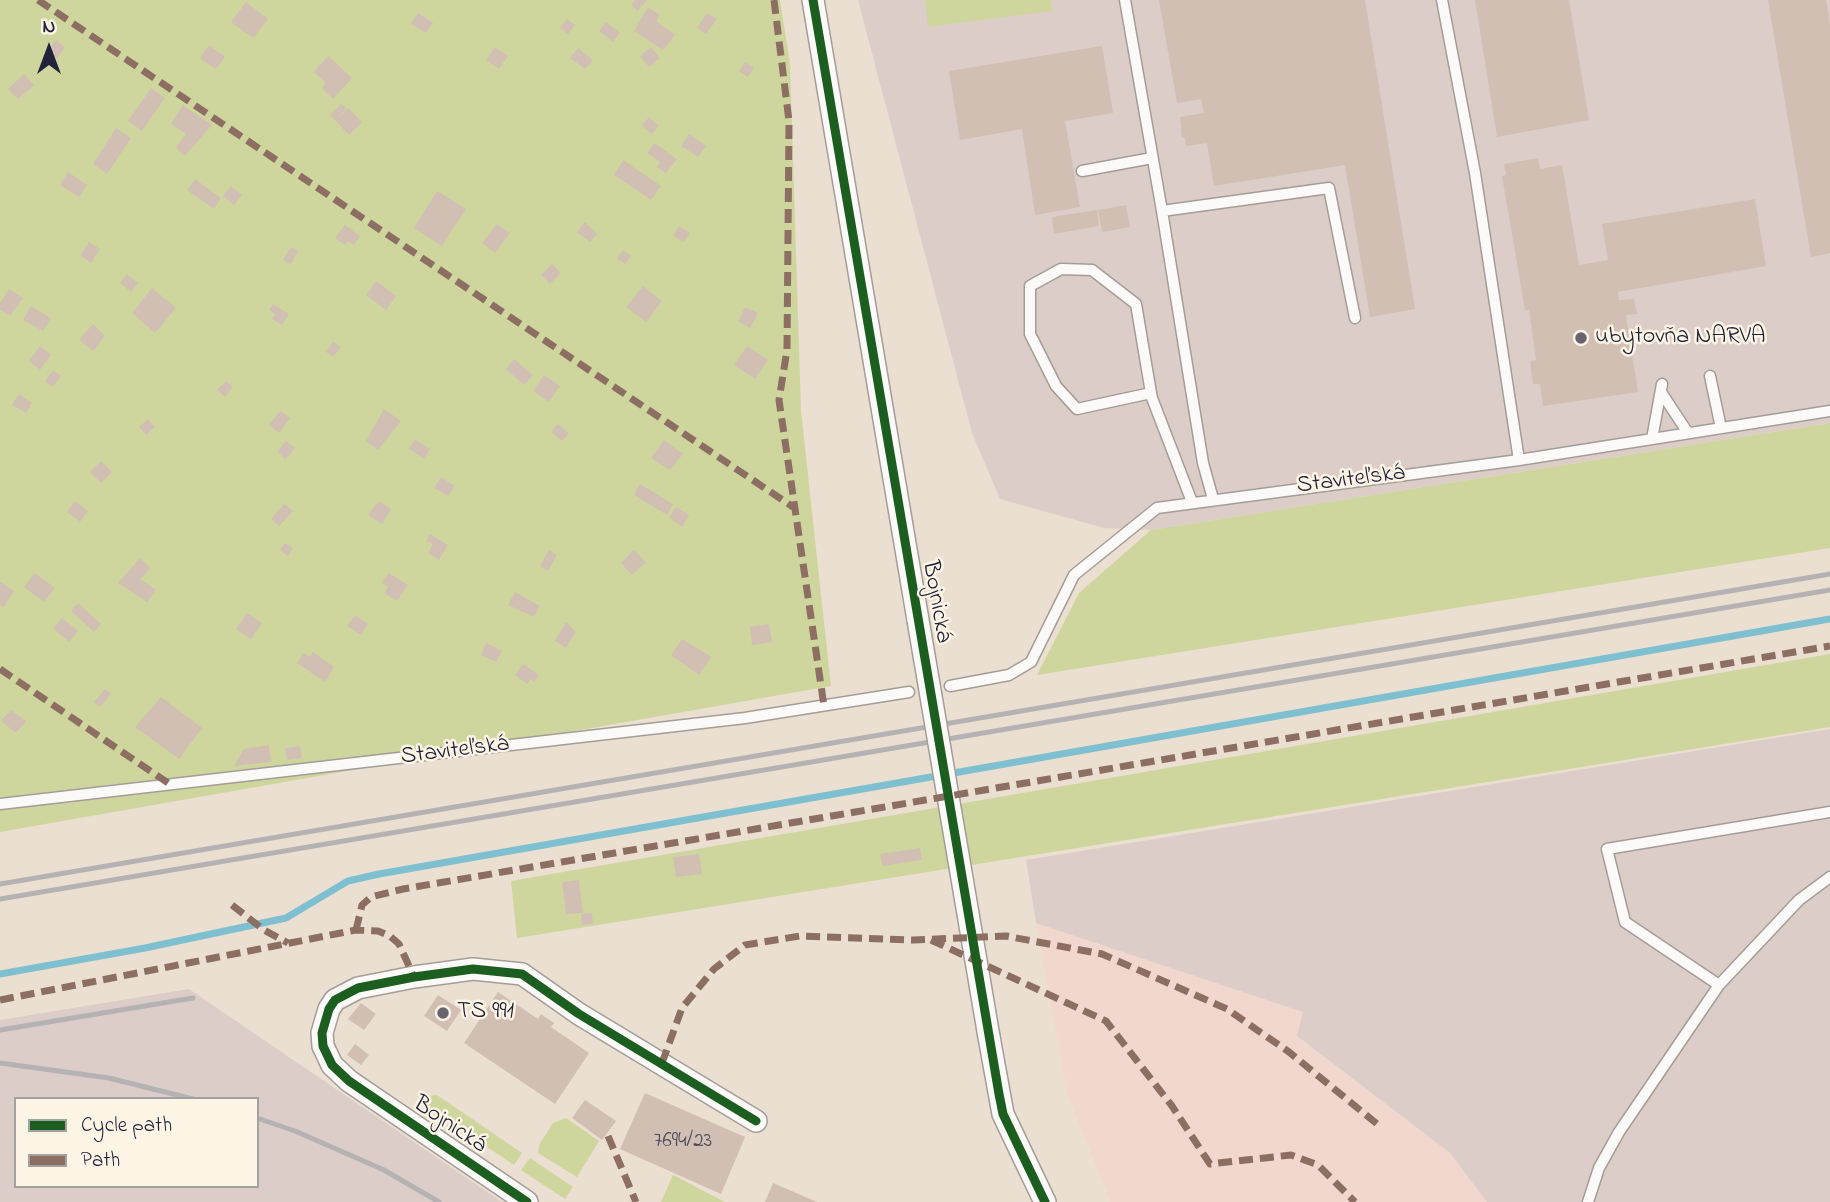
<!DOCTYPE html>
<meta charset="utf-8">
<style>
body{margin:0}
#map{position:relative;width:1830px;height:1202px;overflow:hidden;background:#eadfd0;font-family:"Indie Flower",sans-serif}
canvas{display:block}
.legend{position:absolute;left:14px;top:1097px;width:245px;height:91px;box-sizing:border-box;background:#fcf5e5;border:2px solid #a5a1a1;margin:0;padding:9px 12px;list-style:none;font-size:21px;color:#22223b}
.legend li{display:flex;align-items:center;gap:14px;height:35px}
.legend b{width:35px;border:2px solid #a5a1a1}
.north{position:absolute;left:14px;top:14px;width:70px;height:70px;-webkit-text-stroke:5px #fcf5e5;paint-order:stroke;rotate:0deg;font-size:19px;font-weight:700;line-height:28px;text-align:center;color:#22223b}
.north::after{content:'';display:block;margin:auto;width:24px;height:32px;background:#22223b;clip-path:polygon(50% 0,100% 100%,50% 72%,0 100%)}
</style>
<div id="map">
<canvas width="1830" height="1202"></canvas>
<ul class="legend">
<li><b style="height:9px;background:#1b5e20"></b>Cycle path</li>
<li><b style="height:9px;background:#8d6e63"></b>Path</li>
</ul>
<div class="north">N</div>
</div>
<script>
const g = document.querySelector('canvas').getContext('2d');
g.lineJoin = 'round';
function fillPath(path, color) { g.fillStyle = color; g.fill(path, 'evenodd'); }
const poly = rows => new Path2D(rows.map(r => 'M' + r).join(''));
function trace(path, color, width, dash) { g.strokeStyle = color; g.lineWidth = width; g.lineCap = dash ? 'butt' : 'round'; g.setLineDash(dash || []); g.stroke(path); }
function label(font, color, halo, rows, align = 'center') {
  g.font = font + ' "Indie Flower",sans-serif'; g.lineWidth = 5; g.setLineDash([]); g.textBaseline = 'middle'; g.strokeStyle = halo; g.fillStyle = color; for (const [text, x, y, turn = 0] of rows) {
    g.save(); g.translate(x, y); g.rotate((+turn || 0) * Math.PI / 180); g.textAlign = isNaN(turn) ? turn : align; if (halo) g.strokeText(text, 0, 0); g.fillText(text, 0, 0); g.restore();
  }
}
fillPath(poly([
 [1036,923,1304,1012,1297,1037,1450,1153,1487,1202,1111,1202,1068,1096]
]), '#f1d7cd');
fillPath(poly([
 [858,0,1830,0,1830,423,1151,530,1104,528,1000,499,972,433],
 [1830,729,1830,1202,1487,1202,1450,1153,1297,1036,1303,1012,1036,923,1026,860],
 [189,989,502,1202,0,1202,0,1020],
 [16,1099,257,1099,257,1186,16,1186]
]), '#ddcdc8');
fillPath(poly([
 [0,0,780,0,790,64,801,411,831,686,0,832],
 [925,0,1051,0,1052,11,928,27],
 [1830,423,1830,548,1037,675,1079,593,1151,530],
 [1830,654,1830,727,517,938,511,881],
 [437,1095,522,1153,514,1165,423,1104,428,1096],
 [566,1118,599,1141,577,1177,538,1153,539,1145,553,1123],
 [530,1158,573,1187,565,1199,521,1170],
 [673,1175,725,1202,661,1202]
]), '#ced69d');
trace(poly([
 [0,974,145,948,286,918,348,881,379,874,1830,619]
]), '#7ec0cf', 7);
fillPath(poly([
 [635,0,647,0,638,11,631,5],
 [1159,0,1365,0,1415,309,1370,317,1345,165,1214,186,1207,143,1186,146,1185,138,1182,138,1180,117,1204,113,1201,99,1177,103],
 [1475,0,1569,0,1589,120,1497,137],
 [1768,0,1826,0,1830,23,1830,253,1811,257],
 [246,2,268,19,253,38,231,22],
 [648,7,660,15,656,21,675,35,663,50,634,31],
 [418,13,433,23,426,33,411,24],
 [707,13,717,19,706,34,697,28],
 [567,19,575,25,568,34,560,28],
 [606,22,620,33,613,42,599,31],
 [56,40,65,48,53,63,44,55],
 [209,45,225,57,216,69,200,58],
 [1102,46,1113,113,1065,121,1080,207,1035,215,1022,129,960,140,949,71],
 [495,47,508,56,499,69,486,60],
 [651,47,660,58,649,67,640,56],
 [578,48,593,60,585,69,570,58],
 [328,56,352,78,333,99,322,88,326,83,314,72],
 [745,62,754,68,748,77,739,71],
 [24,74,34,85,18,99,8,89],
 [151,88,165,98,142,131,128,121],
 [341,104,346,108,338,118,348,108,362,122,349,135,330,115],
 [183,105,212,125,185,156,176,148,186,134,171,124],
 [649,117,659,126,652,134,642,126],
 [116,128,131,138,107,174,93,164],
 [689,134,706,146,698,157,681,146],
 [654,143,677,159,666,173,657,167,660,162,647,153],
 [1538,158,1540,169,1562,165,1579,265,1608,260,1602,224,1755,199,1766,266,1618,292,1619,300,1634,299,1637,314,1626,315,1638,392,1543,406,1540,384,1533,384,1530,361,1536,360,1529,310,1525,310,1502,176,1506,175,1504,164],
 [623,160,661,186,651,200,614,175],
 [68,172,87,185,79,197,60,185],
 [195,179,221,198,214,209,187,190],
 [231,186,242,195,234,205,223,196],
 [437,191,466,209,442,246,414,228],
 [1126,205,1130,227,1102,232,1098,210],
 [1097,210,1099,226,1054,234,1052,217],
 [585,222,597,234,590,242,577,232],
 [497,224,510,233,495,253,482,243],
 [345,225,360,236,354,245,348,241,345,245,335,238],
 [679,226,690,233,684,242,673,236],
 [89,242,100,249,91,263,80,255],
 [291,247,298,251,291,264,283,260],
 [623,250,631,256,625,264,617,258],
 [552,264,561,273,550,284,541,275],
 [127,274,138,283,131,292,120,283],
 [376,281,396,296,386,310,366,295],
 [643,286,662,301,646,322,626,307],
 [152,288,176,308,155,333,132,313],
 [9,289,23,298,10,316,0,310,0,303],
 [273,304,289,314,282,325,272,319,275,314,269,310],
 [31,306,51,318,43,331,23,320],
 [745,307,758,313,750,328,738,321],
 [93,324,105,336,93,351,79,340],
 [333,342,341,347,333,357,326,352],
 [40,346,51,355,40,370,29,361],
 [747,346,768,360,755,379,734,365],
 [514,359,533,375,524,385,506,369],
 [53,370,61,376,53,387,45,381],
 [544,375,560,386,549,402,533,391],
 [226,381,233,387,225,397,217,390],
 [19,394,32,403,26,413,12,405],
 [384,409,401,421,378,450,366,441],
 [280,411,290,418,279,433,269,425],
 [148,419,155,427,146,435,139,427],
 [558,424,569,433,562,441,551,432],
 [415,439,430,449,424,459,409,449],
 [664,440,683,454,670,470,651,458],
 [286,441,295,448,286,459,277,452],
 [101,461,112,472,101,483,90,472],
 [441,477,455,486,448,496,434,488],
 [640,484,673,504,667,515,634,495],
 [75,501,88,511,80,522,67,512],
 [379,501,391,509,382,524,368,515],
 [284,504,293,511,279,526,271,519],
 [676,507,689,515,682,527,669,517],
 [430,534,448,545,439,560,428,553,433,544,426,541],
 [285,543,293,548,288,556,280,550],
 [549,550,557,555,548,571,540,566],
 [634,550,646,562,632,575,621,563],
 [140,558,150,568,140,579,156,590,147,602,118,583],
 [35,573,55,588,44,602,24,587],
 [389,573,408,585,397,601,384,593,388,587,381,583],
 [0,582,14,591,4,607,0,605],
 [515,592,540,606,534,617,508,605],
 [78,603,101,624,94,632,71,611],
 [247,613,262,623,251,639,236,629],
 [355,615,368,624,361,635,347,626],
 [62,618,78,631,69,642,53,628],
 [566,622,576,632,566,648,555,641],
 [769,624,772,642,752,645,750,627],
 [682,639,712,657,699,675,671,655],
 [486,643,502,651,496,662,481,655],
 [313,652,334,667,325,682,297,663,304,653,310,657],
 [523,664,539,675,534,682,531,679,527,684,515,675],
 [105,689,111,694,100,707,94,702],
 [161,697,202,728,179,759,135,727],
 [11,710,26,721,16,733,1,721],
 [269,745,271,762,234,766,244,749],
 [300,746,302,758,287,760,285,748],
 [920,848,922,860,882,866,880,854],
 [699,854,702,874,676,877,673,857],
 [579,880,583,913,566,914,562,882],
 [592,913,593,924,582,925,581,914],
 [498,992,538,1019,541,1014,554,1023,551,1027,589,1053,555,1104,464,1043],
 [438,995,461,1010,447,1031,424,1016],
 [361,1003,376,1014,364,1030,348,1019],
 [355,1044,369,1055,361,1065,347,1055],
 [645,1093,745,1137,721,1194,620,1149],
 [585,1100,616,1121,602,1140,572,1118],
 [773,1183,817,1202,765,1202]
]), '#d1bfb4');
const service = poly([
 [1125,0,1162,211,1329,188,1355,318],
 [1442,0,1475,173,1519,460],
 [1082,171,1152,158],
 [1162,211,1203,463,1213,499],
 [1710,376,1721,428],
 [1661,392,1688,433],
 [1151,393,1077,409,1056,386,1030,334,1030,286,1061,269,1092,270,1136,304,1151,393,1152,398,1192,502],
 [1652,439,1662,384],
 [950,686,1009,675,1031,662,1074,575,1157,508,1519,460,1830,411],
 [0,804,745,718,909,692],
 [1719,985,1625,922,1607,849,1830,812],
 [1588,1202,1599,1168,1619,1132,1719,985,1799,900,1830,877]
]);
const minor = poly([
 [813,0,918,620],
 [989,1037,1003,1114,1045,1202],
 [527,1202,349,1081,332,1065,323,1046,322,1033,329,1009,335,1000,358,988,414,977,473,969,522,974,579,1014,756,1121]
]);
trace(service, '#a49d97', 13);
trace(minor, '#a49d97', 24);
trace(service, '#fcfaf8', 10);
trace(minor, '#fcfaf8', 21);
trace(poly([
 [0,884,1830,574],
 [0,899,1830,590],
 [0,1030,193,998],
 [0,1063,109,1078,193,1099],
 [257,1118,295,1131,384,1170,439,1202]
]), '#b4b2b3', 5);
const minorBridge = poly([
 [918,620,989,1037]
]);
trace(minorBridge, '#a49d97', 24, []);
trace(minorBridge, '#fcfaf8', 21);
trace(poly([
 [38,0,793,507],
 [774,0,789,121,787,350,779,400,824,706],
 [0,669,171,785],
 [232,905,264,930,288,943],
 [356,930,362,905,371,897,403,889,1830,646],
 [931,940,1106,1021,1172,1106,1210,1164,1291,1155,1318,1165,1355,1202],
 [0,1000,356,930,378,931,390,936,399,944,414,977],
 [662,1063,682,1008,714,969,745,945,800,936,913,940,1006,936,1102,954,1227,1009,1289,1052,1382,1128],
 [608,1136,636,1202]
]), '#8d6e63', 7, [14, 7]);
trace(poly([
 [813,0,999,1094,1003,1114,1045,1202],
 [527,1202,349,1081,332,1065,323,1046,322,1033,329,1009,335,1000,358,988,414,977,473,969,522,974,579,1014,756,1121]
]), '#1b5e20', 9);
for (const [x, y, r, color] of [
 [1581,338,7,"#68646f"],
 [443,1013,7,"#68646f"]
]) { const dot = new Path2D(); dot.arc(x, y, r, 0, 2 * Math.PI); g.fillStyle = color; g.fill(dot); trace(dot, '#fcf5e5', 2.5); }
label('21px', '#4e4959', null, [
 ["7694/23",683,1143]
]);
label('24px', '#22223b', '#fcf5e5', [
 ["ubytovňa NARVA",1595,338],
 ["TS 991",457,1013]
], 'left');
label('24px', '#22223b', '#fcf5e5', [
 ["Staviteľská",1351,481,-7],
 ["Bojnická",935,602,80],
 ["Staviteľská",455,752,-7],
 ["Bojnická",449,1126,34]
]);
</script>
